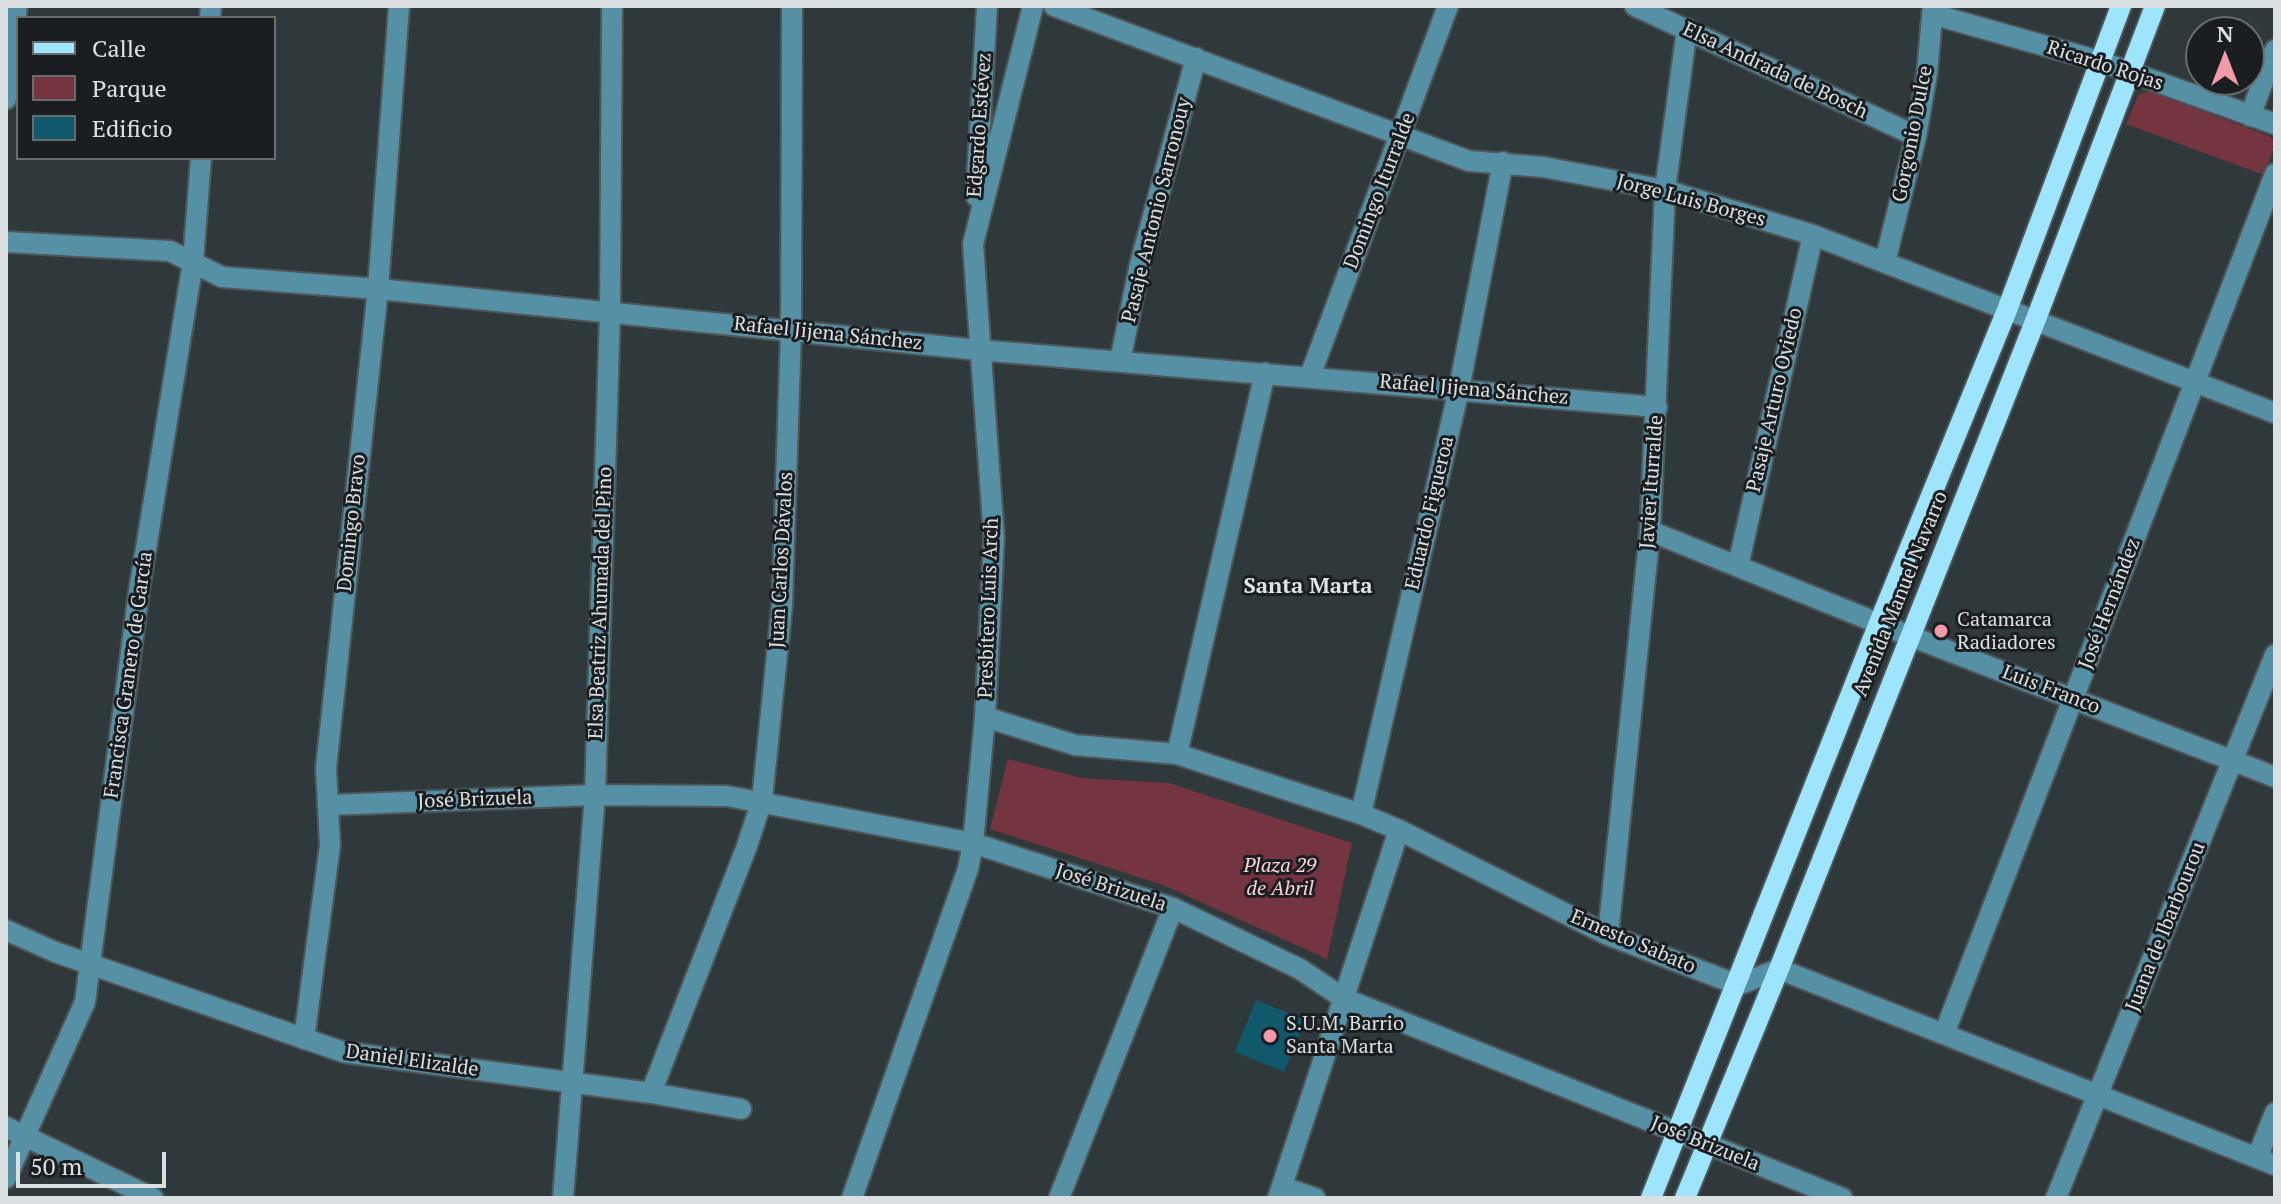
<!DOCTYPE html>
<meta charset="utf-8">
<style>
body{margin:0}
#map{position:relative;width:2281px;height:1204px;overflow:hidden;background:#2f383b;font-family:"PT Serif",serif}
canvas{display:block}
.frame{position:absolute;inset:0;border:8px solid #dae0e2;pointer-events:none}
.legend{position:absolute;left:16px;top:16px;width:260px;height:144px;box-sizing:border-box;background:#1b1e20;border:2px solid #676c6e;margin:0;padding:10px 14px;list-style:none;font-size:24px;color:#dae0e2}
.legend li{display:flex;align-items:center;gap:16px;height:40px}
.legend b{width:40px;border:2px solid #676c6e}
.north{position:absolute;left:2185px;top:16px;width:80px;height:80px;box-sizing:border-box;background:#1b1e20;border:2px solid #676c6e;border-radius:50%;rotate:0deg;font-size:22px;font-weight:700;line-height:32px;text-align:center;color:#dae0e2}
.north::after{content:'';display:block;margin:auto;width:28px;height:36px;background:#f39aa8;clip-path:polygon(50% 0,100% 100%,50% 72%,0 100%)}
.scale{position:absolute;left:16px;top:1152px;width:150px;height:36px;box-sizing:border-box;border:4px solid #dae0e2;border-top:0;padding-left:10px;font-size:24px;line-height:28px;white-space:nowrap;color:#dae0e2;-webkit-text-stroke:6px #1b1e20;paint-order:stroke}
</style>
<div id="map">
<canvas width="2281" height="1204"></canvas>
<div class="frame"></div>
<ul class="legend">
<li><b style="height:10px;background:#9ee4fd"></b>Calle</li>
<li><b style="height:22px;background:#743440"></b>Parque</li>
<li><b style="height:22px;background:#10586c"></b>Edificio</li>
</ul>
<div class="north">N</div>
<div class="scale">50 m</div>
</div>
<script>
const g = document.querySelector('canvas').getContext('2d');
g.lineJoin = 'round';
function fillPath(path, color) { g.fillStyle = color; g.fill(path, 'evenodd'); }
const poly = rows => new Path2D(rows.map(r => 'M' + r).join(''));
function trace(path, color, width, dash) { g.strokeStyle = color; g.lineWidth = width; g.lineCap = dash ? 'butt' : 'round'; g.setLineDash(dash || []); g.stroke(path); }
function label(font, color, halo, rows, align = 'center') {
  g.font = font + ' "PT Serif",serif'; g.lineWidth = 6; g.setLineDash([]); g.textBaseline = 'middle'; g.strokeStyle = halo; g.fillStyle = color; for (const [text, x, y, turn = 0] of rows) {
    g.save(); g.translate(x, y); g.rotate((+turn || 0) * Math.PI / 180); g.textAlign = isNaN(turn) ? turn : align; if (halo) g.strokeText(text, 0, 0); g.fillText(text, 0, 0); g.restore();
  }
}
fillPath(poly([
 [2149,91,2269,136,2274,141,2274,147,2264,175,2126,124,2139,94],
 [1008,759,1082,778,1169,783,1352,843,1327,959,1163,885,990,829]
]), '#743440');
fillPath(poly([
 [1256,1000,1306,1020,1284,1072,1235,1052]
]), '#10586c');
const minor = poly([
 [1054,6,1469,161,1543,167,1665,190,1813,235,2275,413],
 [1635,6,1916,136],
 [1932,14,2099,61,2275,124],
 [210,18,211,6],
 [6,99,17,6],
 [2250,116,2275,50],
 [976,196,987,6],
 [6,242,170,251,222,277,378,289,979,350,1657,407],
 [1885,262,1916,136,1927,73,1933,6],
 [1120,361,1140,264,1196,58],
 [1310,376,1448,6],
 [1650,531,1910,636,2275,777],
 [1738,566,1813,235],
 [985,717,1075,745,1177,754,1361,814,1399,830,1608,935,1738,985,1779,969,2275,1165],
 [1177,754,1265,373],
 [329,805,595,795,727,796,973,843,1173,908,1300,969,1343,998,1842,1198],
 [1361,814,1459,389,1503,162],
 [6,930,55,952,343,1052,651,1093,741,1109],
 [1608,935,1650,531,1665,190,1687,29],
 [1944,1034,2275,174],
 [304,1039,330,845,326,768,378,289,399,6],
 [651,1093,747,846,762,800,782,606,791,330,792,6],
 [6,1127,153,1198],
 [2257,1158,2275,1113],
 [6,1178,85,1002,139,591,193,262,201,158],
 [1282,1187,1315,1198],
 [563,1198,595,795,610,313,612,6],
 [852,1198,968,869,973,843,985,717,994,537,973,244,1033,6],
 [1059,1198,1173,908],
 [1278,1198,1399,830],
 [2056,1198,2275,655]
]);
const major = poly([
 [1651,1198,1879,623,2007,310,2121,6],
 [1685,1198,1779,969,2036,319,2155,6]
]);
trace(minor, '#4e5659', 24);
trace(major, '#4e5659', 24);
trace(minor, '#5690a5', 20);
trace(major, '#9ee4fd', 20);
for (const [x, y, r, color] of [
 [1941,631,8,"#f39aa8"],
 [1270,1036,8,"#f39aa8"]
]) { const dot = new Path2D(); dot.arc(x, y, r, 0, 2 * Math.PI); g.fillStyle = color; g.fill(dot); trace(dot, '#1b1e20', 3); }
label('20px', '#dae0e2', '#1b1e20', [
 ["Ricardo Rojas",2105,66,18],
 ["Elsa Andrada de Bosch",1775,71,25],
 ["Edgardo Estévez",980,125,-86],
 ["Gorgonio Dulce",1913,134,-79],
 ["Domingo Iturralde",1380,191,-69],
 ["Jorge Luis Borges",1691,201,15],
 ["Pasaje Antonio Sarronouy",1157,210,-76],
 ["Rafael Jijena Sánchez",828,334,6],
 ["Rafael Jijena Sánchez",1474,390,5],
 ["Pasaje Arturo Oviedo",1775,400,-77],
 ["Javier Iturralde",1652,482,-86],
 ["Eduardo Figueroa",1430,513,-77],
 ["Domingo Bravo",352,523,-84],
 ["Juan Carlos Dávalos",782,560,-87],
 ["Avenida Manuel Navarro",1901,594,-68],
 ["Elsa Beatriz Ahumada del Pino",601,603,-88],
 ["José Hernández",2110,604,-69],
 ["Presbítero Luis Arch",989,608,-88],
 ["Francisca Granero de García",129,675,-82],
 ["Luis Franco",2051,690,21],
 ["José Brizuela",475,800,-2],
 ["José Brizuela",1111,888,18],
 ["Juana de Ibarbourou",2166,927,-68],
 ["Ernesto Sabato",1633,942,23],
 ["Daniel Elizalde",412,1061,8],
 ["José Brizuela",1705,1144,22]
]);
label('20px', '#dae0e2', '#1b1e20', [
 ["Catamarca",1957,620],
 ["Radiadores",1957,643],
 ["S.U.M. Barrio",1286,1024],
 ["Santa Marta",1286,1047]
], 'left');
label('italic 20px', '#fcd1d6', '#1b1e20', [
 ["Plaza 29",1280,866],
 ["de Abril",1280,889]
]);
label('bold 22px', '#dbe5e9', '#1b1e20', [
 ["Santa Marta",1308,587]
]);
</script>
